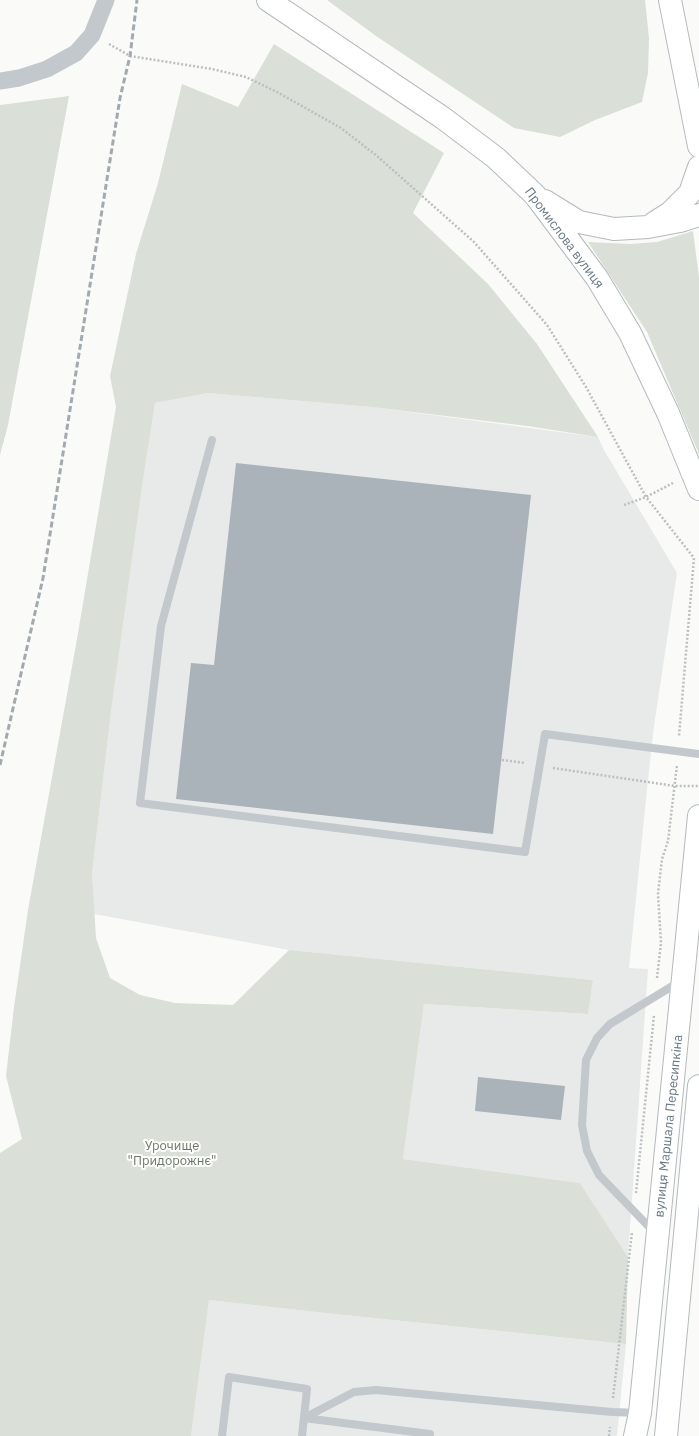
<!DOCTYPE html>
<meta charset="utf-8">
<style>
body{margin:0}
canvas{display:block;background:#fafaf8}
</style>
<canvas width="699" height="1436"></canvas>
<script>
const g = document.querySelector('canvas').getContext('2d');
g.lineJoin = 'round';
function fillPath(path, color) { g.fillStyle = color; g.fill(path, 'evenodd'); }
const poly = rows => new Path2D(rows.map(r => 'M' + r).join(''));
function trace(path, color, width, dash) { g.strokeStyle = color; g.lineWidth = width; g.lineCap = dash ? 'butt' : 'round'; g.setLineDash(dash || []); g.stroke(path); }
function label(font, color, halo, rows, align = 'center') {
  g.font = font + ' "IBM Plex Sans",sans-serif'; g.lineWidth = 4; g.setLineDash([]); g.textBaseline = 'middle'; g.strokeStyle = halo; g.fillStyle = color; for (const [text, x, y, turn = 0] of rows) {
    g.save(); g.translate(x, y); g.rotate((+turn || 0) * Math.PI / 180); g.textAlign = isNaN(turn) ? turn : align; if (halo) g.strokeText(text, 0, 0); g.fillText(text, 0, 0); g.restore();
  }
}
fillPath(poly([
 [208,393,372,407,598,437,604,450,677,573,654,726,647,789,629,968,648,969,628,1257,580,1183,403,1159,424,1004,588,1014,593,980,289,950,94,914,92,873,111,712,142,487,155,403],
 [209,1300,325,1313,626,1344,617,1436,191,1436]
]), '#e8e9e9');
fillPath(poly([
 [327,0,645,0,649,38,648,73,642,102,595,120,560,137,514,128,376,36],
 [274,44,444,153,413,213,488,284,537,344,598,437,527,426,372,407,208,393,155,403,142,487,111,712,92,873,96,938,110,978,140,995,175,1003,233,1005,289,950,593,980,588,1014,424,1004,403,1159,580,1183,628,1257,626,1344,325,1313,209,1300,191,1436,0,1436,0,1153,22,1139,6,1076,14,1007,28,910,77,639,116,407,110,376,136,254,158,183,182,84,238,107],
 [69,96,8,425,0,455,0,105],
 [693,231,699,277,699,454,647,332,588,242,630,244,657,242]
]), '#dadfd7');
fillPath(poly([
 [236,463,531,495,493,834,176,799,191,663,214,665],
 [478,1077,565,1086,561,1120,475,1111]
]), '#aab3b9');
const secondary = poly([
 [268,0,443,118,496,158,535,195,597,278,630,333,668,413,699,489],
 [670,0,699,146],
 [545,201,579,222,614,229,648,227,680,221,699,215],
 [654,223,670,213,690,193,699,167],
 [635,1436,640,1413,699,816],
 [666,1436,699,1086]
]);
trace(secondary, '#b3babf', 24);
trace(poly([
 [109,44,130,56,212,69,246,77,277,92,341,128,377,156,474,242,547,325,586,387,646,497,694,558,679,736],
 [624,505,646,497,673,483],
 [502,760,525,763],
 [553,768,675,786,699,786],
 [657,978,661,943,658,894,662,859,668,841,677,765],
 [636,1193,654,1015],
 [613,1398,632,1232],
 [609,1436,610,1427]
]), '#bbbfc2', 2.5, [2, 2]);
trace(poly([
 [212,440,161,626,140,803,525,852,545,734,699,754],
 [654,1232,599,1175,587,1151,582,1125,586,1060,597,1038,610,1024,679,982],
 [304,1418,354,1392,376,1390,612,1412,640,1413],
 [304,1418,430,1434],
 [222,1436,229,1377,307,1389,302,1436]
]), '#c3c8cc', 8);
trace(poly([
 [0,81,19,78,47,69,76,53,92,35,106,0]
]), '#c3c8cc', 17);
trace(secondary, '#fff', 22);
trace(poly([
 [0,765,43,578,120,98,130,56,137,0]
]), '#a2aab0', 3, [6, 3]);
label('13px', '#657683', '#fff', [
 ["Промислова вулиця",564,238,53],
 ["вулиця Маршала Пересипкіна",669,1126,-84]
]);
label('13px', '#687a64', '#fff', [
 ["Урочище",172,1146],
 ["\"Придорожнє\"",172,1161]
]);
</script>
